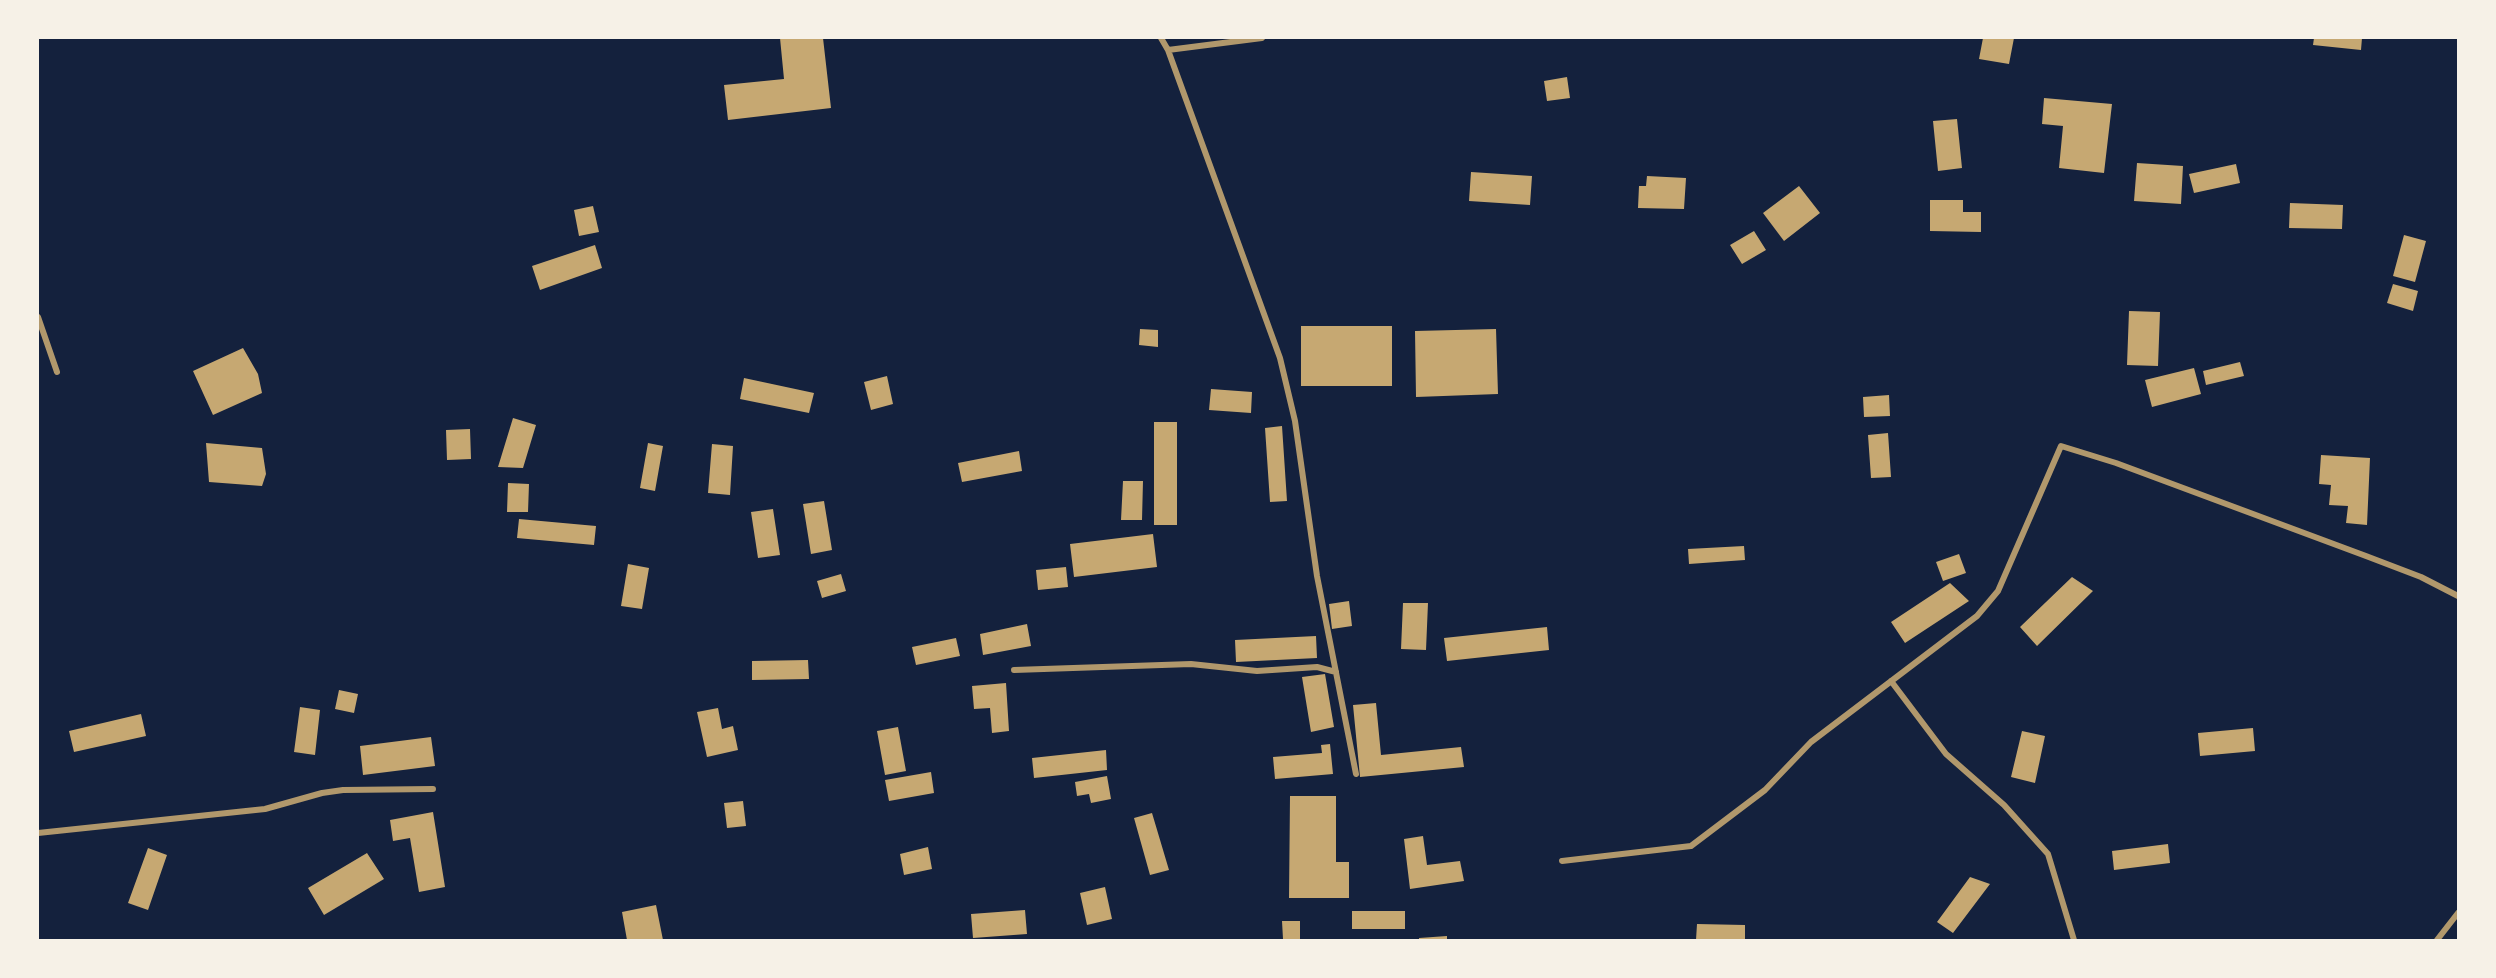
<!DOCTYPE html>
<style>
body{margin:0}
#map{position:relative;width:2496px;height:978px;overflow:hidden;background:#14213d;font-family:Overpass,sans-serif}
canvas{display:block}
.frame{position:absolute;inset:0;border:39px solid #f6f1e7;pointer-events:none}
</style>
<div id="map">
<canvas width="2496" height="978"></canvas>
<div class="frame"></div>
</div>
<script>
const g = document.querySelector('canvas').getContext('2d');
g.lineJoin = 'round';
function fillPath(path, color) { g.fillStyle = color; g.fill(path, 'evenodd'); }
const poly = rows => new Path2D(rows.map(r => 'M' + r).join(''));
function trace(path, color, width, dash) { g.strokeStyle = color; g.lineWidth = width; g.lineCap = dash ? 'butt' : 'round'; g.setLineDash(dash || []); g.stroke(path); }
fillPath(poly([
 [780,38,823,38,831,108,728,120,724,85,784,79],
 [1983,38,2014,38,2009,64,1979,59],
 [2314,38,2362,38,2361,50,2313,45],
 [1567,77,1570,98,1547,101,1544,81],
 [2044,98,2112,104,2104,173,2059,168,2063,126,2042,124],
 [1957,119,1962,168,1938,171,1933,121],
 [2137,163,2183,166,2181,204,2134,201],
 [2236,164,2240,183,2194,193,2189,174],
 [1471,172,1532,176,1530,205,1469,201],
 [1647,176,1686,178,1684,209,1638,208,1639,186,1646,186],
 [1799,186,1820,213,1784,241,1763,213],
 [1930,200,1963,200,1963,212,1981,212,1981,232,1930,231],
 [2290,203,2343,205,2342,229,2289,228],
 [593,206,599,232,579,236,574,210],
 [1754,231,1766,250,1742,264,1730,245],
 [2404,235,2426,241,2415,282,2393,276],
 [595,245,602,268,540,290,532,266],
 [2393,284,2418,291,2413,311,2387,303],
 [2129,311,2160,312,2158,366,2127,365],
 [1301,326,1392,326,1392,386,1301,386],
 [1140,329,1158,330,1158,347,1139,345],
 [1496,329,1498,394,1416,397,1415,331],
 [243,348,258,374,262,393,213,415,193,371],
 [2240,362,2244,376,2206,385,2203,371],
 [2194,368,2201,394,2152,407,2145,380],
 [887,376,893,404,871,410,864,382],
 [744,378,814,393,809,413,740,399],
 [1211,389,1252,392,1251,413,1209,410],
 [1889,395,1890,416,1864,417,1863,397],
 [513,418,536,425,523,468,498,467],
 [1154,422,1177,422,1177,525,1154,525],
 [1282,426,1287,501,1270,502,1265,428],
 [470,429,471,459,447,460,446,430],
 [1888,433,1891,477,1871,478,1868,435],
 [206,443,262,448,266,474,262,486,209,482],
 [648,443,663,446,655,491,640,488],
 [712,444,733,446,730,495,708,493],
 [1019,451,1022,471,962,482,958,463],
 [2321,455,2370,458,2367,525,2346,523,2348,506,2329,505,2331,485,2319,484],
 [1123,481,1143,481,1142,520,1121,520],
 [508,483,529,484,528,512,507,512],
 [824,501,832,550,811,554,803,504],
 [773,509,780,555,758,558,751,512],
 [519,519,596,526,594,545,517,538],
 [1153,534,1157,567,1074,577,1070,544],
 [1744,546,1745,560,1689,564,1688,549],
 [1959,554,1966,573,1943,581,1936,562],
 [628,564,649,568,642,609,621,606],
 [1066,567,1068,587,1038,590,1036,570],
 [841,574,846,591,822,598,817,581],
 [2072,577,2093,591,2037,646,2020,627],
 [1950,583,1969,601,1905,643,1891,622],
 [1349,601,1352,626,1332,629,1329,604],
 [1403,603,1428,603,1426,650,1401,649],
 [1027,624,1031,646,983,655,980,634],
 [1547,627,1549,650,1447,661,1444,638],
 [1316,636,1317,658,1236,662,1235,640],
 [956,638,960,656,916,665,912,647],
 [808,660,809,679,752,680,752,661],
 [1325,674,1334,727,1311,732,1302,677],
 [1006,683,1009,731,992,733,990,708,974,709,972,686],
 [339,690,358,694,354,713,335,709],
 [1376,703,1381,755,1461,747,1464,767,1360,777,1353,705],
 [300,707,320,710,315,755,294,752],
 [718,708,722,729,733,726,738,750,707,757,697,712],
 [141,714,146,736,74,752,69,731],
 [898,727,906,771,885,775,877,731],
 [2253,728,2255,751,2200,756,2198,733],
 [2022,731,2045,736,2035,783,2011,777],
 [431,737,435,766,363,775,360,746],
 [1330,744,1333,774,1275,779,1273,757,1322,753,1321,745],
 [1106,750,1107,770,1034,778,1032,758],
 [931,772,934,793,889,801,885,780],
 [1107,776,1111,799,1091,803,1089,794,1077,796,1075,782],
 [1290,796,1336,796,1336,862,1349,862,1349,898,1289,898],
 [743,801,746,826,727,828,724,803],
 [433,812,445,887,419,892,410,838,393,841,390,820],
 [1152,813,1169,870,1150,875,1134,818],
 [1423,836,1427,865,1460,861,1464,881,1410,889,1404,839],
 [2168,844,2170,863,2114,870,2112,851],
 [928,847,932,869,904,875,900,854],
 [148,848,167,855,148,910,128,903],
 [367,853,384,879,324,915,308,888],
 [1970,877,1990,884,1953,933,1937,922],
 [1105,887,1112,919,1087,925,1080,893],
 [656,905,663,940,627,940,622,912],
 [1025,910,1027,934,973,938,971,914],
 [1352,911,1405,911,1405,929,1352,929],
 [1282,921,1300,921,1300,939,1283,939],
 [1697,924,1745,925,1745,940,1696,940],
 [1447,936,1447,940,1419,940,1419,938]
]), '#c6a872');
trace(poly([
 [1161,38,1168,50,1280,358,1295,421,1317,576,1356,774],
 [1168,50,1262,38],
 [38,317,57,372],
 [1014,670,1191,664,1257,671,1317,667,1336,672],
 [1891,681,1946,754,2004,805,2048,854,2074,940],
 [38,833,265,809,322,793,343,790,433,789],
 [1562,861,1691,846,1765,790,1811,742,1977,616,1998,591,2061,446,2116,463,2366,556,2421,577,2458,596],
 [2437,940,2458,913]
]), '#b1986c', 6);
</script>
